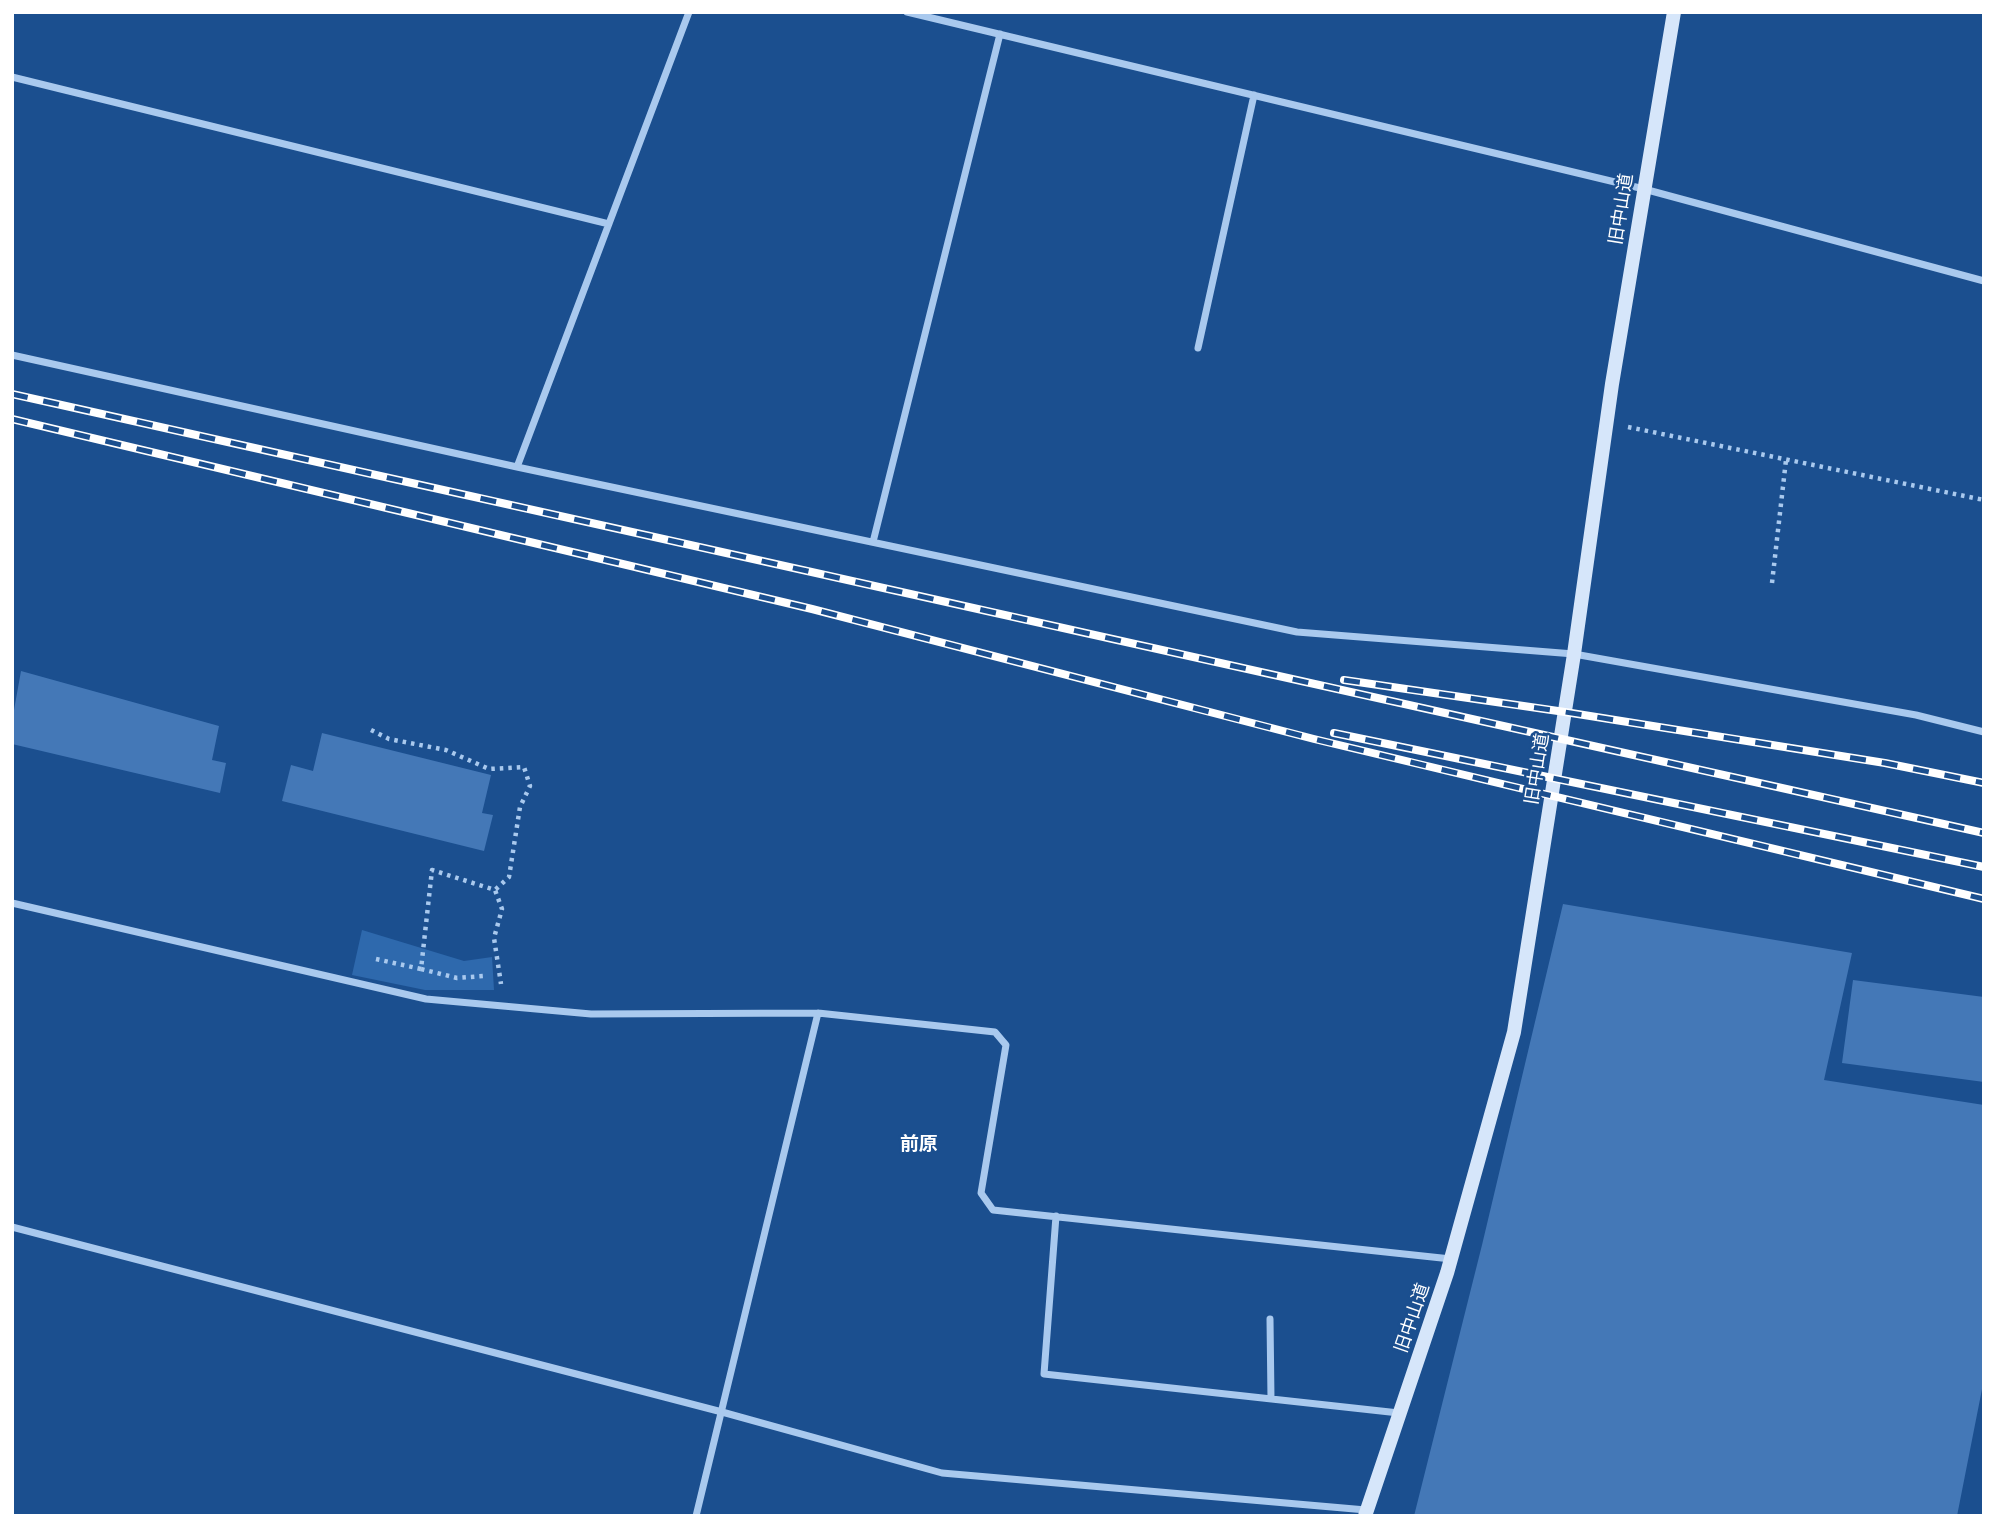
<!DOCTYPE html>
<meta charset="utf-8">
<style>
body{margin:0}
#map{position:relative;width:1996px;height:1528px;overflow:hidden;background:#1b4f8f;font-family:Lato,sans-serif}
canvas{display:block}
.frame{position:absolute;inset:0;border:14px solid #fff;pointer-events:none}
</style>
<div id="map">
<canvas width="1996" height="1528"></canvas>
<div class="frame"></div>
</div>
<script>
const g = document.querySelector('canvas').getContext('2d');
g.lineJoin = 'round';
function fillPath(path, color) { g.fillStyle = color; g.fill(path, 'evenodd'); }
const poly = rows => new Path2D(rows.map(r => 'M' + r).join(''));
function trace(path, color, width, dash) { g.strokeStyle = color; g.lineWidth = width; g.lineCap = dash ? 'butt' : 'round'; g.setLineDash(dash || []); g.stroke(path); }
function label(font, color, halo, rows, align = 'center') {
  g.font = font + ' Lato,"Noto Sans JP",sans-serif'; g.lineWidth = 5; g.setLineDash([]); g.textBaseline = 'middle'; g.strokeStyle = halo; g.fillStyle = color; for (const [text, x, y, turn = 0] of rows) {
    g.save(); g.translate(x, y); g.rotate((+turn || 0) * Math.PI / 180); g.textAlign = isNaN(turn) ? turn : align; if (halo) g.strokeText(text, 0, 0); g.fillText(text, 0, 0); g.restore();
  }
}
fillPath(poly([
 [362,930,464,961,492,957,494,990,425,990,352,975]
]), '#2e69ad');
fillPath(poly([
 [21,671,219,726,212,760,226,763,220,793,12,744,12,710,14,710],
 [322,733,491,775,482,813,493,815,484,851,282,801,291,765,313,771],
 [1563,904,1852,953,1824,1080,1984,1105,1984,1379,1957,1516,1414,1516,1482,1245],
 [1853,980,1984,997,1984,1082,1842,1063]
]), '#4478b7');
trace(poly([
 [1628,427,1984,500],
 [1772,583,1786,460],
 [371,730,389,739,446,750,489,769,524,767,530,786,520,807,509,877,495,890],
 [376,959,421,969,432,870,495,890,502,909,494,938,501,984],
 [421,969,457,978,484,976]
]), '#a9c9ee', 4.5, [3.5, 5]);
trace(poly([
 [907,12,1644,189,1984,281],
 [12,77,609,224],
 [1198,348,1254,95],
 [12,355,517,467,1297,632,1574,654,1916,715,1984,732],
 [517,467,689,12],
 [873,542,1000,34],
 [12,903,426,999,591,1014,818,1013,995,1032,1006,1045,981,1193,993,1210,1451,1259],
 [1056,1216,1044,1374,1399,1413],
 [12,1227,722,1412,942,1473,1366,1510],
 [1270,1319,1271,1399],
 [696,1516,818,1013]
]), '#a9c9ee', 7);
trace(poly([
 [1365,1516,1447,1273,1514,1032,1574,654,1612,384,1674,12]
]), '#d6e6fa', 14);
const rail = poly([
 [12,394,1984,833],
 [12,419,812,609,1314,739,1984,899],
 [1344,680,1565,712,1885,763,1984,783],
 [1334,733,1984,867]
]);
trace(rail, '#fff', 8);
trace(rail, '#1b4f8f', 5, [16]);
label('18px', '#fff', '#1b4f8f', [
 ["旧中山道",1621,209,-81],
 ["旧中山道",1537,769,-81],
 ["旧中山道",1412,1318,-71]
]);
label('bold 19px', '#fff', '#1b4f8f', [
 ["前原",919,1144]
]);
</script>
